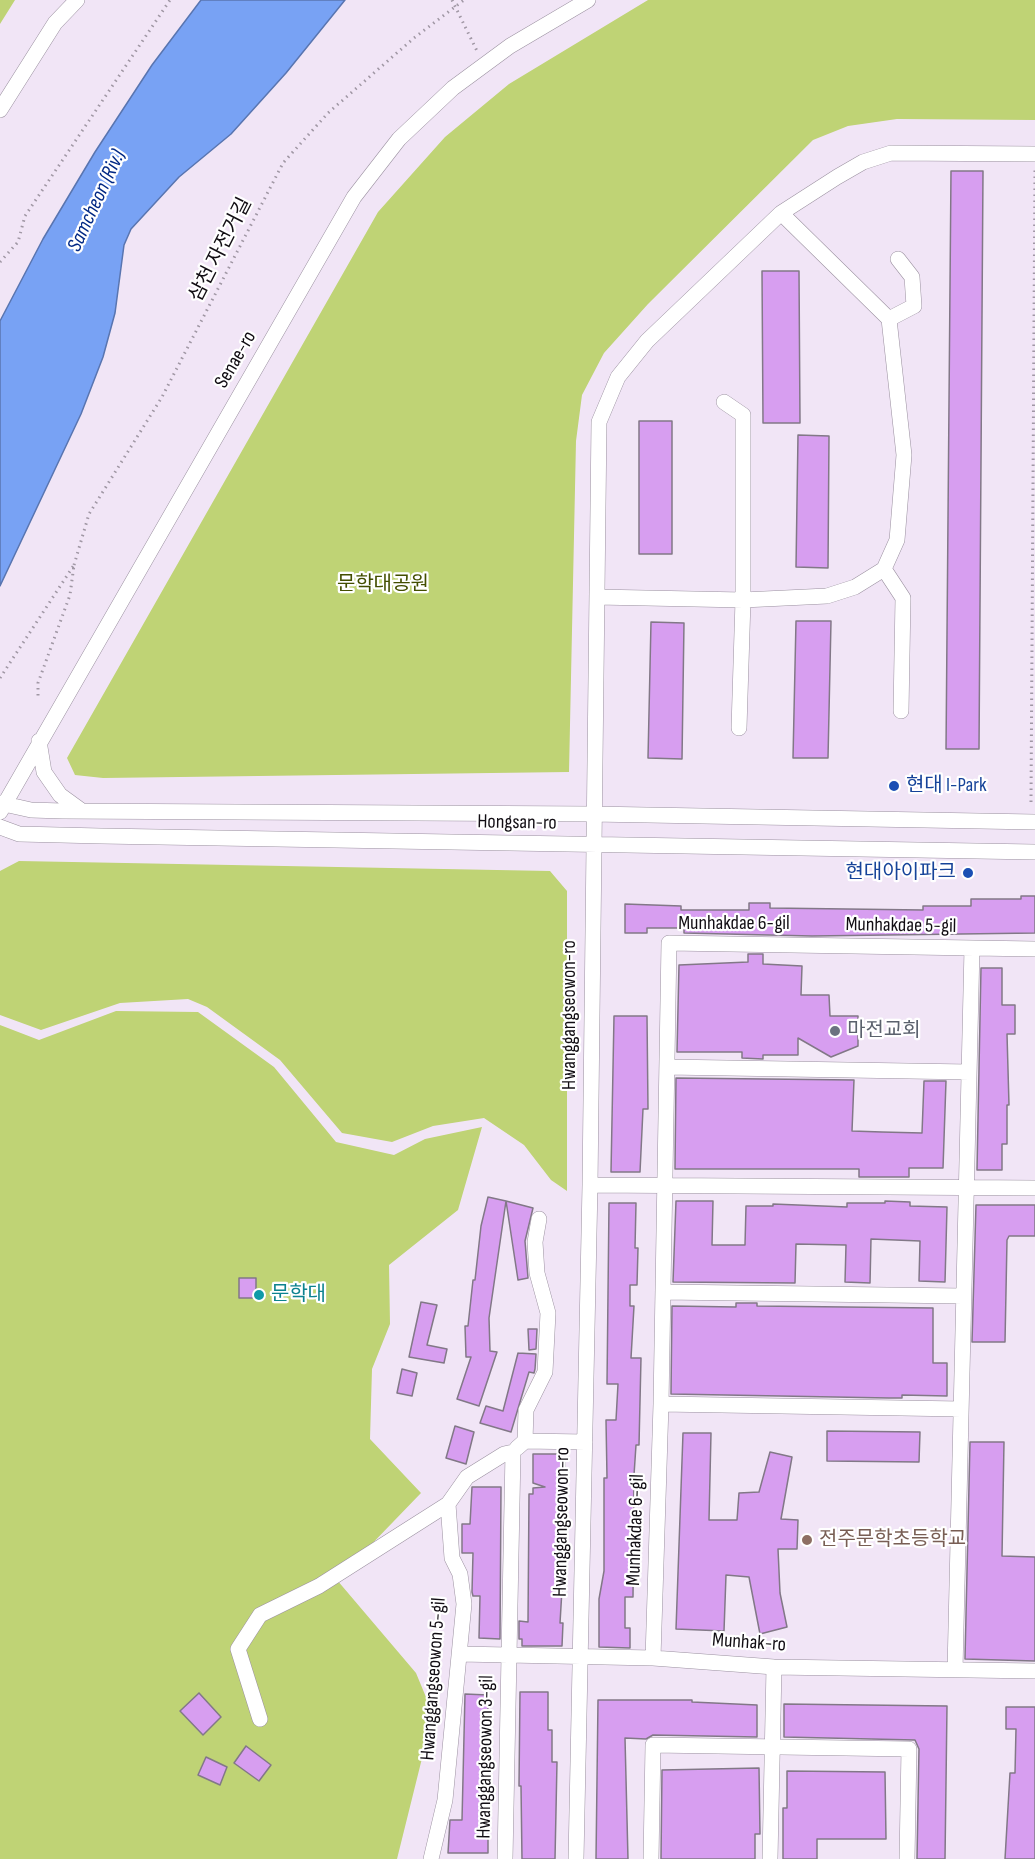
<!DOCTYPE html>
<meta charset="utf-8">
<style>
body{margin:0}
canvas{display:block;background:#f1e5f6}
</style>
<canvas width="1035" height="1859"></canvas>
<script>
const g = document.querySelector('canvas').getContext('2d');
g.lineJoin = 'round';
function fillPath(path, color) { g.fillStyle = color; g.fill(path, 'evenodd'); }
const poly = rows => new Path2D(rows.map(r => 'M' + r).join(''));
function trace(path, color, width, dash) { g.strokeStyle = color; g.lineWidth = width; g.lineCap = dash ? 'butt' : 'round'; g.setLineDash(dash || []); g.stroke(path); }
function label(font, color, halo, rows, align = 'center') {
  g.font = font + ' "Sofia Sans Condensed","Noto Sans KR",sans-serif'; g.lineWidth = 4.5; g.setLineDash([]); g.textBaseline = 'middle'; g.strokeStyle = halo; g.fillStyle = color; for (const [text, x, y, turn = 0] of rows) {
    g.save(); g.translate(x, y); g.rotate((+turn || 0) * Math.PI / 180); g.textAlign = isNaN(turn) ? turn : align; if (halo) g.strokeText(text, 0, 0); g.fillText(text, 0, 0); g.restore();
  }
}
fillPath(poly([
 [0,0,15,0,0,24],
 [648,0,1035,0,1035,120,897,119,848,126,813,140,648,304,604,353,582,395,576,441,569,772,103,778,75,775,67,758,378,212,445,137,509,84],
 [19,861,550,871,567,891,567,1191,551,1180,524,1145,484,1118,433,1126,392,1142,342,1133,280,1060,207,1007,188,999,120,1003,41,1030,0,1015,0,871],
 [116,1011,198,1012,274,1067,336,1142,394,1155,425,1139,482,1127,458,1210,389,1265,390,1324,372,1369,370,1439,421,1493,337,1580,416,1673,433,1714,397,1859,0,1859,0,1025,39,1040]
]), '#bfd375');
const water = poly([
 [201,0,345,0,286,73,231,134,179,177,131,229,124,245,115,313,103,357,81,414,0,586,0,321,43,239,95,152,152,65,201,0]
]);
fillPath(water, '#78a2f4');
trace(water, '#5975b0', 1.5);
const building = poly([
 [951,171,983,171,979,749,946,749,951,171],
 [762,271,799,271,800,423,763,423,762,271],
 [639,421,672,421,672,554,639,554,639,421],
 [798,435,829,436,828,568,796,567,798,435],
 [796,621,831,621,828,758,793,758,796,621],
 [651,622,684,623,682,759,648,758,651,622],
 [1021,896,1035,896,1035,933,812,936,684,933,684,928,647,928,647,933,625,933,625,904,681,906,681,910,749,910,749,903,770,903,770,908,923,910,923,906,971,906,971,899,1021,899,1021,896],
 [748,954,763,954,763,964,802,966,801,995,829,995,830,1016,858,1016,858,1046,831,1057,798,1038,798,1055,763,1055,763,1059,742,1058,742,1052,677,1052,679,965,748,962,748,954],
 [981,968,1002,968,1002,1005,1015,1005,1015,1034,1007,1034,1009,1105,1007,1105,1007,1144,1002,1144,1002,1170,977,1170,981,968],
 [614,1016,647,1016,648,1109,643,1109,640,1172,611,1172,614,1016],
 [676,1078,854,1080,852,1131,882,1132,922,1133,924,1081,946,1081,943,1168,909,1168,909,1177,859,1177,859,1169,675,1169,676,1078],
 [488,1197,506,1201,489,1318,490,1351,497,1352,479,1406,457,1399,471,1357,466,1357,465,1326,468,1326,473,1280,475,1280,481,1226,488,1197],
 [506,1201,533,1208,525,1241,528,1278,518,1280,506,1201],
 [676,1201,713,1201,712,1245,745,1245,746,1206,773,1206,773,1204,847,1207,847,1203,885,1203,885,1201,910,1202,910,1206,947,1207,945,1282,919,1281,920,1241,871,1239,870,1283,845,1282,846,1245,796,1244,795,1283,673,1282,676,1201],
 [609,1203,636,1203,635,1248,638,1248,637,1285,630,1285,630,1306,634,1306,631,1358,641,1358,639,1445,636,1445,634,1475,633,1597,625,1597,625,1628,630,1628,630,1648,599,1647,599,1599,604,1571,604,1478,607,1478,606,1420,616,1420,618,1384,607,1384,609,1203],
 [976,1205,1035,1205,1035,1236,1009,1236,1007,1240,1005,1342,972,1342,976,1205],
 [239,1278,256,1278,256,1298,239,1298,239,1278],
 [421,1302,437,1305,427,1345,447,1349,444,1363,409,1357,421,1302],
 [736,1303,757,1303,757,1306,933,1308,933,1363,947,1363,947,1396,902,1395,902,1398,889,1398,671,1394,672,1306,736,1307,736,1303],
 [528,1329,537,1329,536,1349,529,1350,528,1329],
 [518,1353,536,1354,535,1369,534,1373,529,1372,511,1432,480,1423,486,1406,503,1411,518,1353],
 [402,1369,417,1373,412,1396,397,1393,402,1369],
 [455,1426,474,1432,466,1464,446,1458,455,1426],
 [827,1431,920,1432,919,1462,827,1461,827,1431],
 [683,1433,711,1433,709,1520,737,1520,739,1493,759,1492,770,1452,792,1457,781,1519,798,1520,797,1549,778,1549,780,1593,787,1627,760,1634,749,1577,726,1575,724,1631,676,1629,683,1433],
 [970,1442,1004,1442,1002,1556,1035,1557,1035,1661,965,1659,970,1442],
 [533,1454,565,1454,564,1556,560,1623,563,1623,562,1646,522,1646,522,1639,519,1639,519,1621,528,1622,529,1494,533,1494,533,1488,545,1487,533,1483,533,1454],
 [472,1487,501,1487,500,1639,479,1638,480,1596,473,1596,472,1592,473,1553,462,1553,462,1524,470,1524,472,1487],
 [520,1692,548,1692,548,1730,552,1730,552,1762,557,1762,555,1859,522,1859,521,1786,519,1786,520,1692],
 [199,1693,221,1717,203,1735,180,1711,199,1693],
 [465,1694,488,1695,488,1853,448,1853,450,1820,462,1820,465,1694],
 [598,1700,692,1700,692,1702,757,1705,757,1737,653,1735,646,1739,625,1738,628,1859,596,1859,598,1700],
 [784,1704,947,1706,945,1859,917,1859,919,1749,915,1740,784,1737,784,1704],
 [1006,1707,1035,1707,1035,1859,1005,1859,1010,1773,1015,1773,1016,1729,1006,1729,1006,1707],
 [246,1746,271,1765,259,1781,234,1763,246,1746],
 [206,1757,227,1767,220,1785,198,1775,206,1757],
 [759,1768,760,1834,755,1834,755,1859,661,1859,662,1770,759,1768],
 [787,1771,885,1772,886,1839,817,1839,817,1859,783,1859,783,1808,787,1808,787,1771]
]);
fillPath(building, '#d79ef0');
trace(building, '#827887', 1.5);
const minor = poly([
 [0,110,55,23,77,0],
 [889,319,914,306,912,277,898,259],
 [724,402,743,415,743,600,739,728],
 [884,569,903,598,901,711],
 [597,597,743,600,827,596,855,587,884,569,897,540,904,455,889,319,781,213],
 [39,741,44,772,60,795,82,811],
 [0,803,31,810,62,811,592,814,1035,822],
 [0,812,354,197,399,139,453,88,510,46,588,0],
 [0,827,19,834,101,836,1035,852],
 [667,1067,969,1072],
 [590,1185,1035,1188],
 [663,1292,963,1296],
 [661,1404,961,1409],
 [525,1441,526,1410,545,1372,548,1313,537,1273,535,1242,539,1219],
 [517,1448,525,1441,585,1442],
 [460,1654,653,1658,774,1667,1035,1671],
 [653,1658,661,1404,669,943,1035,949],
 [955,1670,972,948],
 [260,1719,238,1649,260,1615,319,1586,448,1504],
 [431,1859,445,1800,464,1604,460,1574,452,1558,448,1504,467,1477,504,1454,513,1452],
 [505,1859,513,1452],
 [576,1859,590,1185,599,422,618,377,647,341,781,213,837,177,863,162,891,153,1035,154],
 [651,1859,653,1745,909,1749,907,1859],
 [770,1859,774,1667]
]);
trace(minor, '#9b91a0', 16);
trace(poly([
 [452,0,478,53],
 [0,262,18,242,25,216,170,0],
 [74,565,89,514,162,397,283,163,328,113,414,38,464,0],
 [0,678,74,565,70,595,38,683,38,698],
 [1031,802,1035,168]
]), '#a097a4', 3, [1.5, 4.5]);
trace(minor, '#fff', 15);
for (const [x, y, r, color] of [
 [894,786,6,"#1a4fb4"],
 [968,873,6,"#1a4fb4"],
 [835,1031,6,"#6b7280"],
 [259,1295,6,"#0f9aa8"],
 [807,1540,6,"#8d6e63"]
]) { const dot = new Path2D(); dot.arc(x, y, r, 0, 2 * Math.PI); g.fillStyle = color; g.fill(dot); trace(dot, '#fff', 2); }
label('20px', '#110d13', '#fff', [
 ["삼천 자전거길",221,250,-63],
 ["Senae-ro",236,360,-60],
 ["Hongsan-ro",517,823,1],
 ["Munhakdae 6-gil",734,924],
 ["Munhakdae 5-gil",901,926,1],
 ["Hwanggangseowon-ro",570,1015,-90],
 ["Hwanggangseowon-ro",562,1522,-89],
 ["Munhakdae 6-gil",636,1530,-88],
 ["Munhak-ro",749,1643,4],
 ["Hwanggangseowon 5-gil",434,1679,-86],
 ["Hwanggangseowon 3-gil",486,1757,-89]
]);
label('20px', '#434e00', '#fff', [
 ["문학대공원",383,585]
]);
label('20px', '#164399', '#fff', [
 ["현대 I-Park",906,786],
 ["현대아이파크",956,873,"right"]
], 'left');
label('20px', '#5b616d', '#fff', [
 ["마전교회",847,1031]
], 'left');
label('20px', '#0d838f', '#fff', [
 ["문학대",271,1295]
], 'left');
label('20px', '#785e54', '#fff', [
 ["전주문학초등학교",819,1540]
], 'left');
label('italic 21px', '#022985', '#fff', [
 ["Samcheon (Riv.)",97,201,-65]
]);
</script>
